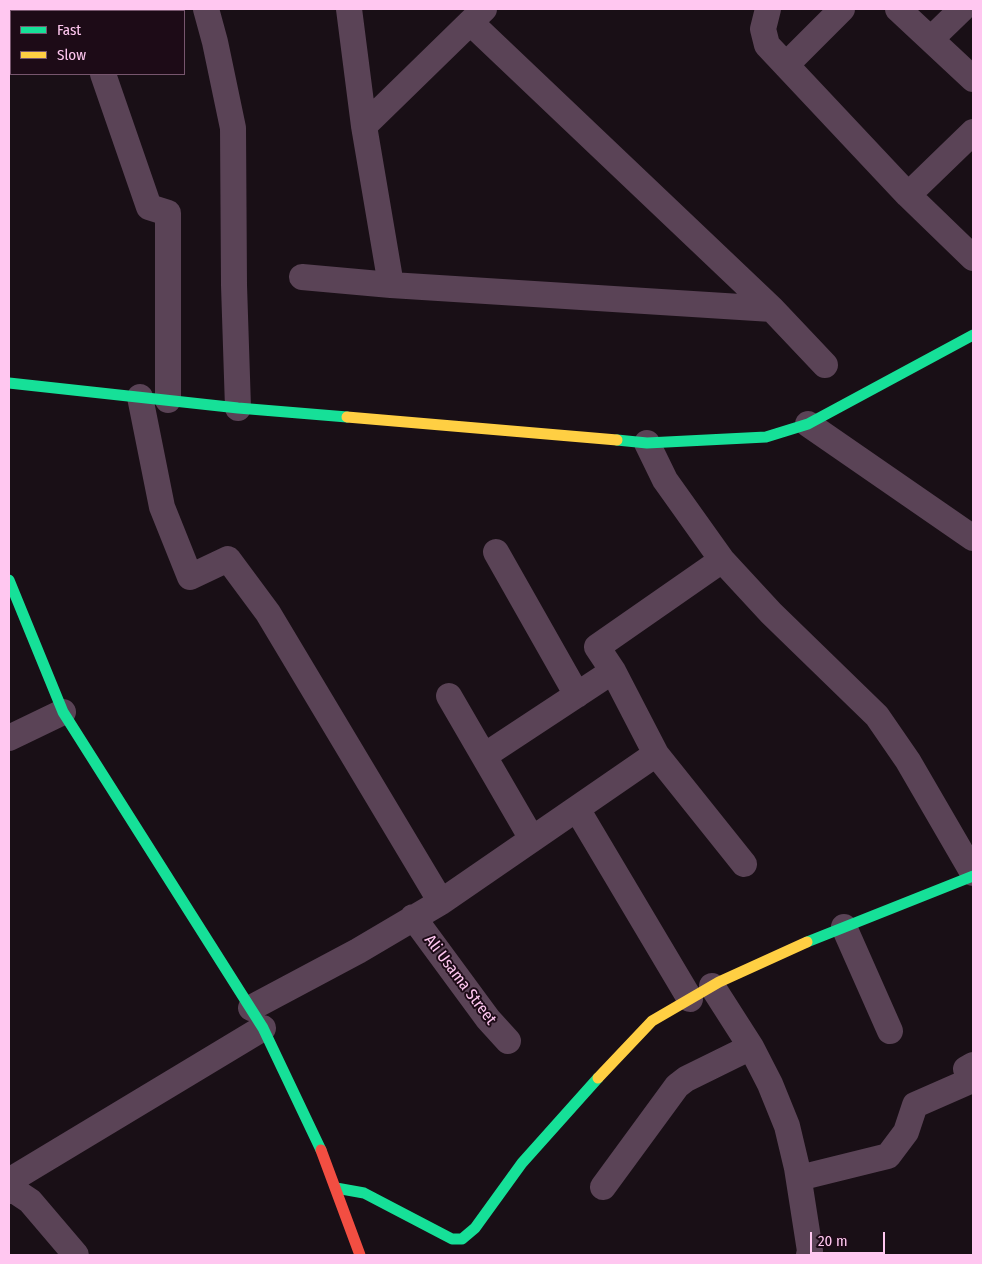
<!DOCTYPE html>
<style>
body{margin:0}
#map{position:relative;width:982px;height:1264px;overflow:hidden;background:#190f16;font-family:"Fira Sans Condensed",sans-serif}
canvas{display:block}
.frame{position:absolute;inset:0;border:10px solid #ffc7f0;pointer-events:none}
.legend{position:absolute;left:10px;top:10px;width:175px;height:65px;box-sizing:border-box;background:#1d0b17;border:1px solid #77566e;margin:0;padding:6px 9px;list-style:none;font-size:15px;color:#ffc7f0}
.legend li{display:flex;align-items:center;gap:10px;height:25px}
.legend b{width:25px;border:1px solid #77566e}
.scale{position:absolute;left:810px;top:1232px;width:75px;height:22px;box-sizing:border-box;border:2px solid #ffc7f0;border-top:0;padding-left:6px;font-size:15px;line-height:18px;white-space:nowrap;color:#ffc7f0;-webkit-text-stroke:4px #1d0b17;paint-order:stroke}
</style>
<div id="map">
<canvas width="982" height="1264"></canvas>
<div class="frame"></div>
<ul class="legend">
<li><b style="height:6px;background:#16e098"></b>Fast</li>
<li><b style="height:6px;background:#ffcf43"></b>Slow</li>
</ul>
<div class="scale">20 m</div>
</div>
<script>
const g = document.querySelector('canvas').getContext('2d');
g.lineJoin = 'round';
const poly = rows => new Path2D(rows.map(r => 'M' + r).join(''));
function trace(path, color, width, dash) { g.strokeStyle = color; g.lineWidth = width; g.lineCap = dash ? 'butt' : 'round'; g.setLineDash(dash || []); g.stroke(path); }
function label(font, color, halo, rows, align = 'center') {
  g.font = font + ' "Fira Sans Condensed",sans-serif'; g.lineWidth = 4; g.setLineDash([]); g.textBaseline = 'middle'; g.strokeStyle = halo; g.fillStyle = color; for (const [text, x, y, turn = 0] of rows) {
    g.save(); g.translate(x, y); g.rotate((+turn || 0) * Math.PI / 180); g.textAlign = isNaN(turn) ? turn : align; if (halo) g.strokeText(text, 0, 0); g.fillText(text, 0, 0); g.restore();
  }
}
trace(poly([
 [81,9,82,11],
 [206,9,215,42,233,128,234,285,238,408],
 [349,9,364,126,391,285],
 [768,9,763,29,767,45,908,195,973,258],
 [898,9,973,79],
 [471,23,772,309,825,365],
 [931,39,962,9],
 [9,57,11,56],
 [786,65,842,9],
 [103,74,149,207,168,213,168,400],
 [364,126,484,9],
 [908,195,973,132],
 [302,277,391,285,772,309],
 [140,397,162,507,190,577,228,559,268,613,441,902],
 [808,424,973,538],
 [647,443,665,480,722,560,771,613,877,716,908,761,973,873],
 [496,552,577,695],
 [722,560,597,647,613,671,656,754,744,864],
 [449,696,532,839],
 [9,738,63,712],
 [484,756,613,671],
 [577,809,690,999],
 [413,917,488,1019,508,1041],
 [844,927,890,1031],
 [712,986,751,1047,770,1084,787,1126,797,1168,810,1251,809,1255],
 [251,1008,358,951,441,902,656,754],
 [799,1178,888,1156,906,1132,915,1105,972,1080,966,1069,973,1065],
 [9,1181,263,1028],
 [603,1187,677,1086,686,1079,751,1047],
 [9,1191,15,1191,30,1201,76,1255]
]), '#5a4356', 26);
trace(poly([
 [9,383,238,408,347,417],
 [617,440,647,443,766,437,808,424,973,335],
 [9,580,63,712,263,1028,321,1150],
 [807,942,973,876],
 [336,1188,364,1193,452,1239,462,1239,475,1228,522,1163,598,1078]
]), '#16e098', 11);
trace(poly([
 [347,417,617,440],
 [598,1078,652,1021,719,982,807,942]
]), '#ffcf43', 11);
trace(poly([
 [321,1150,360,1255]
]), '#f24e42', 11);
label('16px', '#ffc7f0', '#1d0b17', [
 ["Ali Usama Street",460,980,53]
]);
</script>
